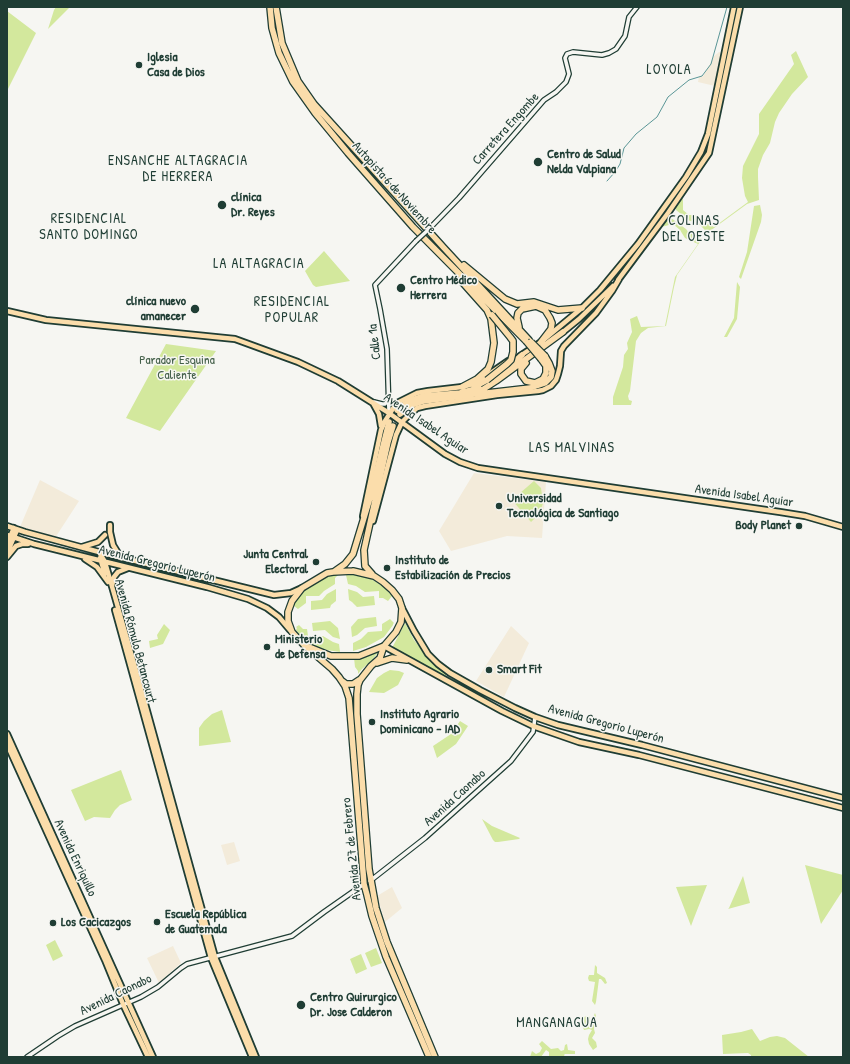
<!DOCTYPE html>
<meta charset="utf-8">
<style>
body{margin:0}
#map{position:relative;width:850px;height:1064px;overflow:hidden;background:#f6f6f2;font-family:"Patrick Hand",sans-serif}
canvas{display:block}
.frame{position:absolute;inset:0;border:8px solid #1f3d34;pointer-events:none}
</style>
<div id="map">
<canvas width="850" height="1064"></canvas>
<div class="frame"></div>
</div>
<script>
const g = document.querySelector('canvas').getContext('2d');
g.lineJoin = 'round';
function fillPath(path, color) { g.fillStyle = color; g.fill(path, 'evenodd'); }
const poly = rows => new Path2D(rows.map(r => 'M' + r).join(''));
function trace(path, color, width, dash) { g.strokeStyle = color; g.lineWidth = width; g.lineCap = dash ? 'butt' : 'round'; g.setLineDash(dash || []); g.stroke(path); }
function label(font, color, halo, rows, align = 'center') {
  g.font = font + ' "Patrick Hand",sans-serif'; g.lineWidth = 3; g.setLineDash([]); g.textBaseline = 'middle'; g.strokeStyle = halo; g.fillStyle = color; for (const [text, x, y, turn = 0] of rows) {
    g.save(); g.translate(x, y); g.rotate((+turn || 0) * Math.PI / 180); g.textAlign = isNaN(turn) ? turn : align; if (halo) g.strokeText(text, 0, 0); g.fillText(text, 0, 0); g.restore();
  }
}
fillPath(poly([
 [719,52,722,53,715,86,698,82,699,77,703,76,710,64,713,57],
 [474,473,546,482,542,538,507,536,451,551,439,531],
 [40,480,79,501,55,538,20,527],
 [511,626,529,643,504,697,476,681],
 [234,842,240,861,227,865,221,845],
 [392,887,402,908,385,922,377,896],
 [173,946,181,963,159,983,147,958]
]), '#f3ebda');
fillPath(poly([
 [56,7,70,7,48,29,54,10],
 [7,11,36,33,7,91],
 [796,51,808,77,792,94,779,113,775,122,770,143,763,155,758,169,758,177,759,200,747,204,710,231,707,232,697,222,690,221,676,210,676,207,683,198,683,210,689,215,694,215,700,217,704,222,714,227,748,202,745,196,742,178,743,166,759,134,759,114,794,64,791,55],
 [760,205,762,215,761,222,741,279,739,277,747,252,754,206],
 [671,218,686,229,689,233,695,234,702,239,677,275,674,287,666,326,648,328,641,333,636,341,630,391,628,396,629,400,632,401,631,405,613,405,613,397,623,367,624,355,628,349,627,343,632,332,630,319,637,316,641,327,665,326,675,277,698,244,685,238,680,230,673,224,661,227,667,219],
 [324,251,350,281,316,287,313,285,305,271],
 [737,282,740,287,737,319,727,337,724,337,734,318],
 [166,344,216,351,160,431,126,418],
 [534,481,541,488,543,503,540,513,531,522,512,500],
 [339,573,354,573,368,577,384,587,392,596,388,601,383,598,379,598,379,591,365,592,356,586,348,584,346,575,340,573,335,578,335,584,324,591,319,596,306,596,306,603,298,609,294,606,293,603,301,593,310,585,319,579],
 [336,589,336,601,331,605,330,608,311,610,311,601,322,600,327,594],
 [348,589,357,592,363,597,374,596,375,605,357,607,352,602,349,600],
 [376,617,377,626,365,628,357,635,352,637,351,627,358,619],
 [390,619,394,623,393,624,393,625,384,637,366,647,353,651,353,643,361,639,368,632,382,631,382,624],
 [330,621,338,628,340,639,333,637,325,630,313,631,312,623],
 [405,623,414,640,429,659,446,674,446,677,392,648],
 [164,624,170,630,163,644,150,648,149,641,158,639,157,635],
 [299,625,303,629,307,629,308,636,323,636,333,642,339,644,340,652,327,650,313,646,300,635,296,630,297,628,296,627],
 [380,650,372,660,362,669,358,674,358,671,355,667,354,658],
 [390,670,399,671,404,673,398,685,384,693,369,692,377,678,384,673],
 [222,710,231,742,199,746,199,728,204,721,212,714],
 [460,721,468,726,456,744,437,758,433,746,451,734],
 [121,770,132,800,120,805,115,810,110,818,94,817,85,821,71,790],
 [482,819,492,826,520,838,519,839,498,842,495,842,493,840],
 [805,865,843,875,843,890,821,924],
 [743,876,750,903,728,909,729,908],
 [707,885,694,918,691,926,676,887],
 [55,940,63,956,53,961,46,945],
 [376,948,382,963,371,967,365,953],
 [361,954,367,969,356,974,350,959],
 [595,965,597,967,597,973,605,978,607,983,605,984,601,979,599,979,596,1002,595,1005,592,1001,595,982,589,981,588,978,589,975,594,975],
 [595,1013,596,1016,594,1029,595,1033,592,1038,596,1042,597,1047,593,1050,589,1044,588,1039,589,1035,592,1030,589,1029,584,1030,582,1025,584,1017,588,1016,590,1017,590,1021,588,1026,590,1028,592,1027,592,1020],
 [752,1029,760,1041,770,1037,777,1036,785,1038,809,1057,751,1057,751,1055,748,1053,723,1054,722,1035,741,1032],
 [542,1041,551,1049,558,1048,561,1051,564,1050,565,1045,567,1044,568,1050,575,1051,575,1054,565,1054,564,1055,565,1057,549,1057,549,1052,546,1050,541,1057,530,1057,532,1051,536,1054,540,1052,542,1048,539,1044]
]), '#d3e89d');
trace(poly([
 [607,181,615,172,620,164,624,148,636,134,657,117,668,97,689,80,702,76,711,64,727,7]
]), '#599596', 1);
trace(poly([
 [389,422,397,410]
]), '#cbd1cc', 5.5, [5.5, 3]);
const minor = poly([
 [429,229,459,198,544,100,556,92,566,82,569,74,565,58,567,54,573,52,602,55,609,53,616,49,625,36,629,17,637,7],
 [374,402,382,404,385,404,388,400],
 [389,413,387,349,380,309,375,285,416,241],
 [370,881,425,838,511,761,533,732,535,717],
 [27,1057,58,1036,75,1026,141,997,158,987,181,968,187,964,292,936,324,912,364,884]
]);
const major = poly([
 [618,280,668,213,709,153,740,7],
 [7,311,46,320,235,339,298,362,338,381,389,413,445,454,460,462,478,468,780,512,805,516,843,527],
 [563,332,579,319,613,286],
 [520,356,541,342,582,308,600,290,638,244,686,177,701,152,708,134,734,7],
 [373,403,379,414,381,426],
 [363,516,381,430,385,421,394,407,399,402,417,393,428,391,462,387,476,383,508,361],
 [373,521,396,435,402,422,409,415,417,408,425,406,497,395,538,391,543,390,551,386,556,380,558,374,560,366,561,351,564,346,596,313,612,291,619,279],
 [110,525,110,532,113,545,121,558],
 [7,526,25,532,99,552,274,595,291,593,302,588],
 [7,535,34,544,207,587,248,599,267,608,279,617,290,630],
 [7,544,14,528],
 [82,547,98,542,105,535],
 [8,551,17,530],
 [99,552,105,562,133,660,215,957,256,1057],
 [7,557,16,546,22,544,28,544],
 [100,558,105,574],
 [85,559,97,567,108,582],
 [112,586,114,577,118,572,128,568],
 [402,608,414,631,428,654,438,664,450,673,480,690,515,708,535,717,558,725,642,745,843,798],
 [115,610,211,958,252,1057],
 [384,646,502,711,533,726,579,742,639,755,843,808],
 [7,734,153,1057],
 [7,744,105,960,123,1004,148,1057]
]);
const highway = poly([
 [270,7,272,28,279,53,293,82,315,113,348,153,413,227,526,341],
 [276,7,282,43,298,81,314,104,444,248,529,340],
 [464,265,505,299,517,304,534,302,558,310,582,308],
 [519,327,517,318,518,313,522,309,536,306,545,310,550,318,552,323,551,329,541,342],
 [526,363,521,369,521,374,526,381,535,383,543,379,546,373,546,366,541,359],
 [496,377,522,355],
 [462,387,477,379,488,369,491,362,494,343,491,319,487,310,463,283],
 [474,387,487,380],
 [478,394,530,388,545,383,551,377,552,371,549,363,545,356],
 [397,410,409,401,423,396,460,393,479,388],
 [400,414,412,405,424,401,471,395,479,392,496,381,563,332],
 [335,571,345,564,353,554,370,498,389,422],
 [353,571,374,576,383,582,392,590,399,599,402,608,401,622,396,632,384,646,359,656,331,656,304,645,292,632,288,621,288,612,292,601,302,588,327,573,333,572,353,571],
 [372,574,365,566,364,550,388,442,393,426],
 [304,645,332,669,339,677,345,686,349,698,364,884,367,895,372,916,386,957,429,1057],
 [384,646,380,658,371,666,360,680,358,685,357,694,357,714,369,869,376,908,387,942,435,1057],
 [377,663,392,658,407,660],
 [342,681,346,684,353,684,359,680]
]);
trace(minor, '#1f3d34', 6);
trace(major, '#1f3d34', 8);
trace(highway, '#1f3d34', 8);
trace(minor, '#f6f6f2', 3.5);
trace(major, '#fbddab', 4.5);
trace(highway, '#fbddab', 5.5);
const minorBridge = poly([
 [416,241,429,229]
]);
const highwayBridge = poly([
 [526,341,541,359],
 [531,342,545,356],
 [487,380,507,364,511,360,513,352,513,341,510,337,492,315]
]);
trace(minorBridge, '#1f3d34', 6, []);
trace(highwayBridge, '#1f3d34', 8, []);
trace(minorBridge, '#f6f6f2', 3.5);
trace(highwayBridge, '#fbddab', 5.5);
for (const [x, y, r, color] of [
 [139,65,4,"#1f3d34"],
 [538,162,5,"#1f3d34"],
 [222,205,5,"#1f3d34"],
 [401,288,5,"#1f3d34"],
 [195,309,5,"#1f3d34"],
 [499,506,4,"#1f3d34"],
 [799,526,4,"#1f3d34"],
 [316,562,4,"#1f3d34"],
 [387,568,4,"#1f3d34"],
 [267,647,4,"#1f3d34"],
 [489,670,4,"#1f3d34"],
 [372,722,4,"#1f3d34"],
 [157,922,4,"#1f3d34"],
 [53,923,4,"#1f3d34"],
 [301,1005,5,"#1f3d34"]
]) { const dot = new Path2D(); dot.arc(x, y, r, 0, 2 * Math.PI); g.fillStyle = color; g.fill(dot); trace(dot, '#f6f6f2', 1.5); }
label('bold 13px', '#1f3d34', '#f6f6f2', [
 ["Iglesia",147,58],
 ["Casa de Dios",147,73],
 ["Centro de Salud",547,155],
 ["Nelda Valpiana",547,170],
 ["clínica",231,198],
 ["Dr. Reyes",231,213],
 ["Centro Médico",410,281],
 ["Herrera",410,296],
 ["clínica nuevo",186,302,"right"],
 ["amanecer",186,317,"right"],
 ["Universidad",507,499],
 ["Tecnológica de Santiago",507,514],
 ["Body Planet",791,526,"right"],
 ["Junta Central",308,555,"right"],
 ["Electoral",308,570,"right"],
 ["Instituto de",395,561],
 ["Estabilización de Precios",395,576],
 ["Ministerio",275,640],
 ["de Defensa",275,655],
 ["Smart Fit",497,670],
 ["Instituto Agrario",380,715],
 ["Dominicano - IAD",380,730],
 ["Escuela República",165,915],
 ["de Guatemala",165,930],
 ["Los Cacicazgos",61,923],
 ["Centro Quirurgico",310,998],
 ["Dr. Jose Calderon",310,1013]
], 'left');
label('13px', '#1f3d34', '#f6f6f2', [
 ["Carretera Engombe",506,129,-48],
 ["Autopista 6 de Noviembre",394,188,48],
 ["Calle 1a",375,342,-97],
 ["Avenida Isabel Aguiar",426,424,34],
 ["Avenida Isabel Aguiar",744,496,8],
 ["Avenida Gregorio Luperón",157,564,14],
 ["Avenida Rómulo Betancourt",135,641,75],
 ["Avenida Gregorio Luperón",606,724,15],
 ["Avenida Caonabo",455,798,-42],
 ["Avenida 27 de Febrero",352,849,-96],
 ["Avenida Enriquillo",75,858,65],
 ["Avenida Caonabo",116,995,-26]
]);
label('13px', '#435f49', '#f6f6f2', [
 ["Parador Esquina",177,361],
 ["Caliente",177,376]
]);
g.letterSpacing = '1px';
label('14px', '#1f3d34', '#f6f6f2', [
 ["LOYOLA",669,70],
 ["ENSANCHE ALTAGRACIA",178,161],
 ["DE HERRERA",178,177],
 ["RESIDENCIAL",89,219],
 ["SANTO DOMINGO",89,235],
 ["COLINAS",694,221],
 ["DEL OESTE",694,237],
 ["LA ALTAGRACIA",259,264],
 ["RESIDENCIAL",292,302],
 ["POPULAR",292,318],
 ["LAS MALVINAS",572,448],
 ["MANGANAGUA",557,1023]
]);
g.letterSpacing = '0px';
</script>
